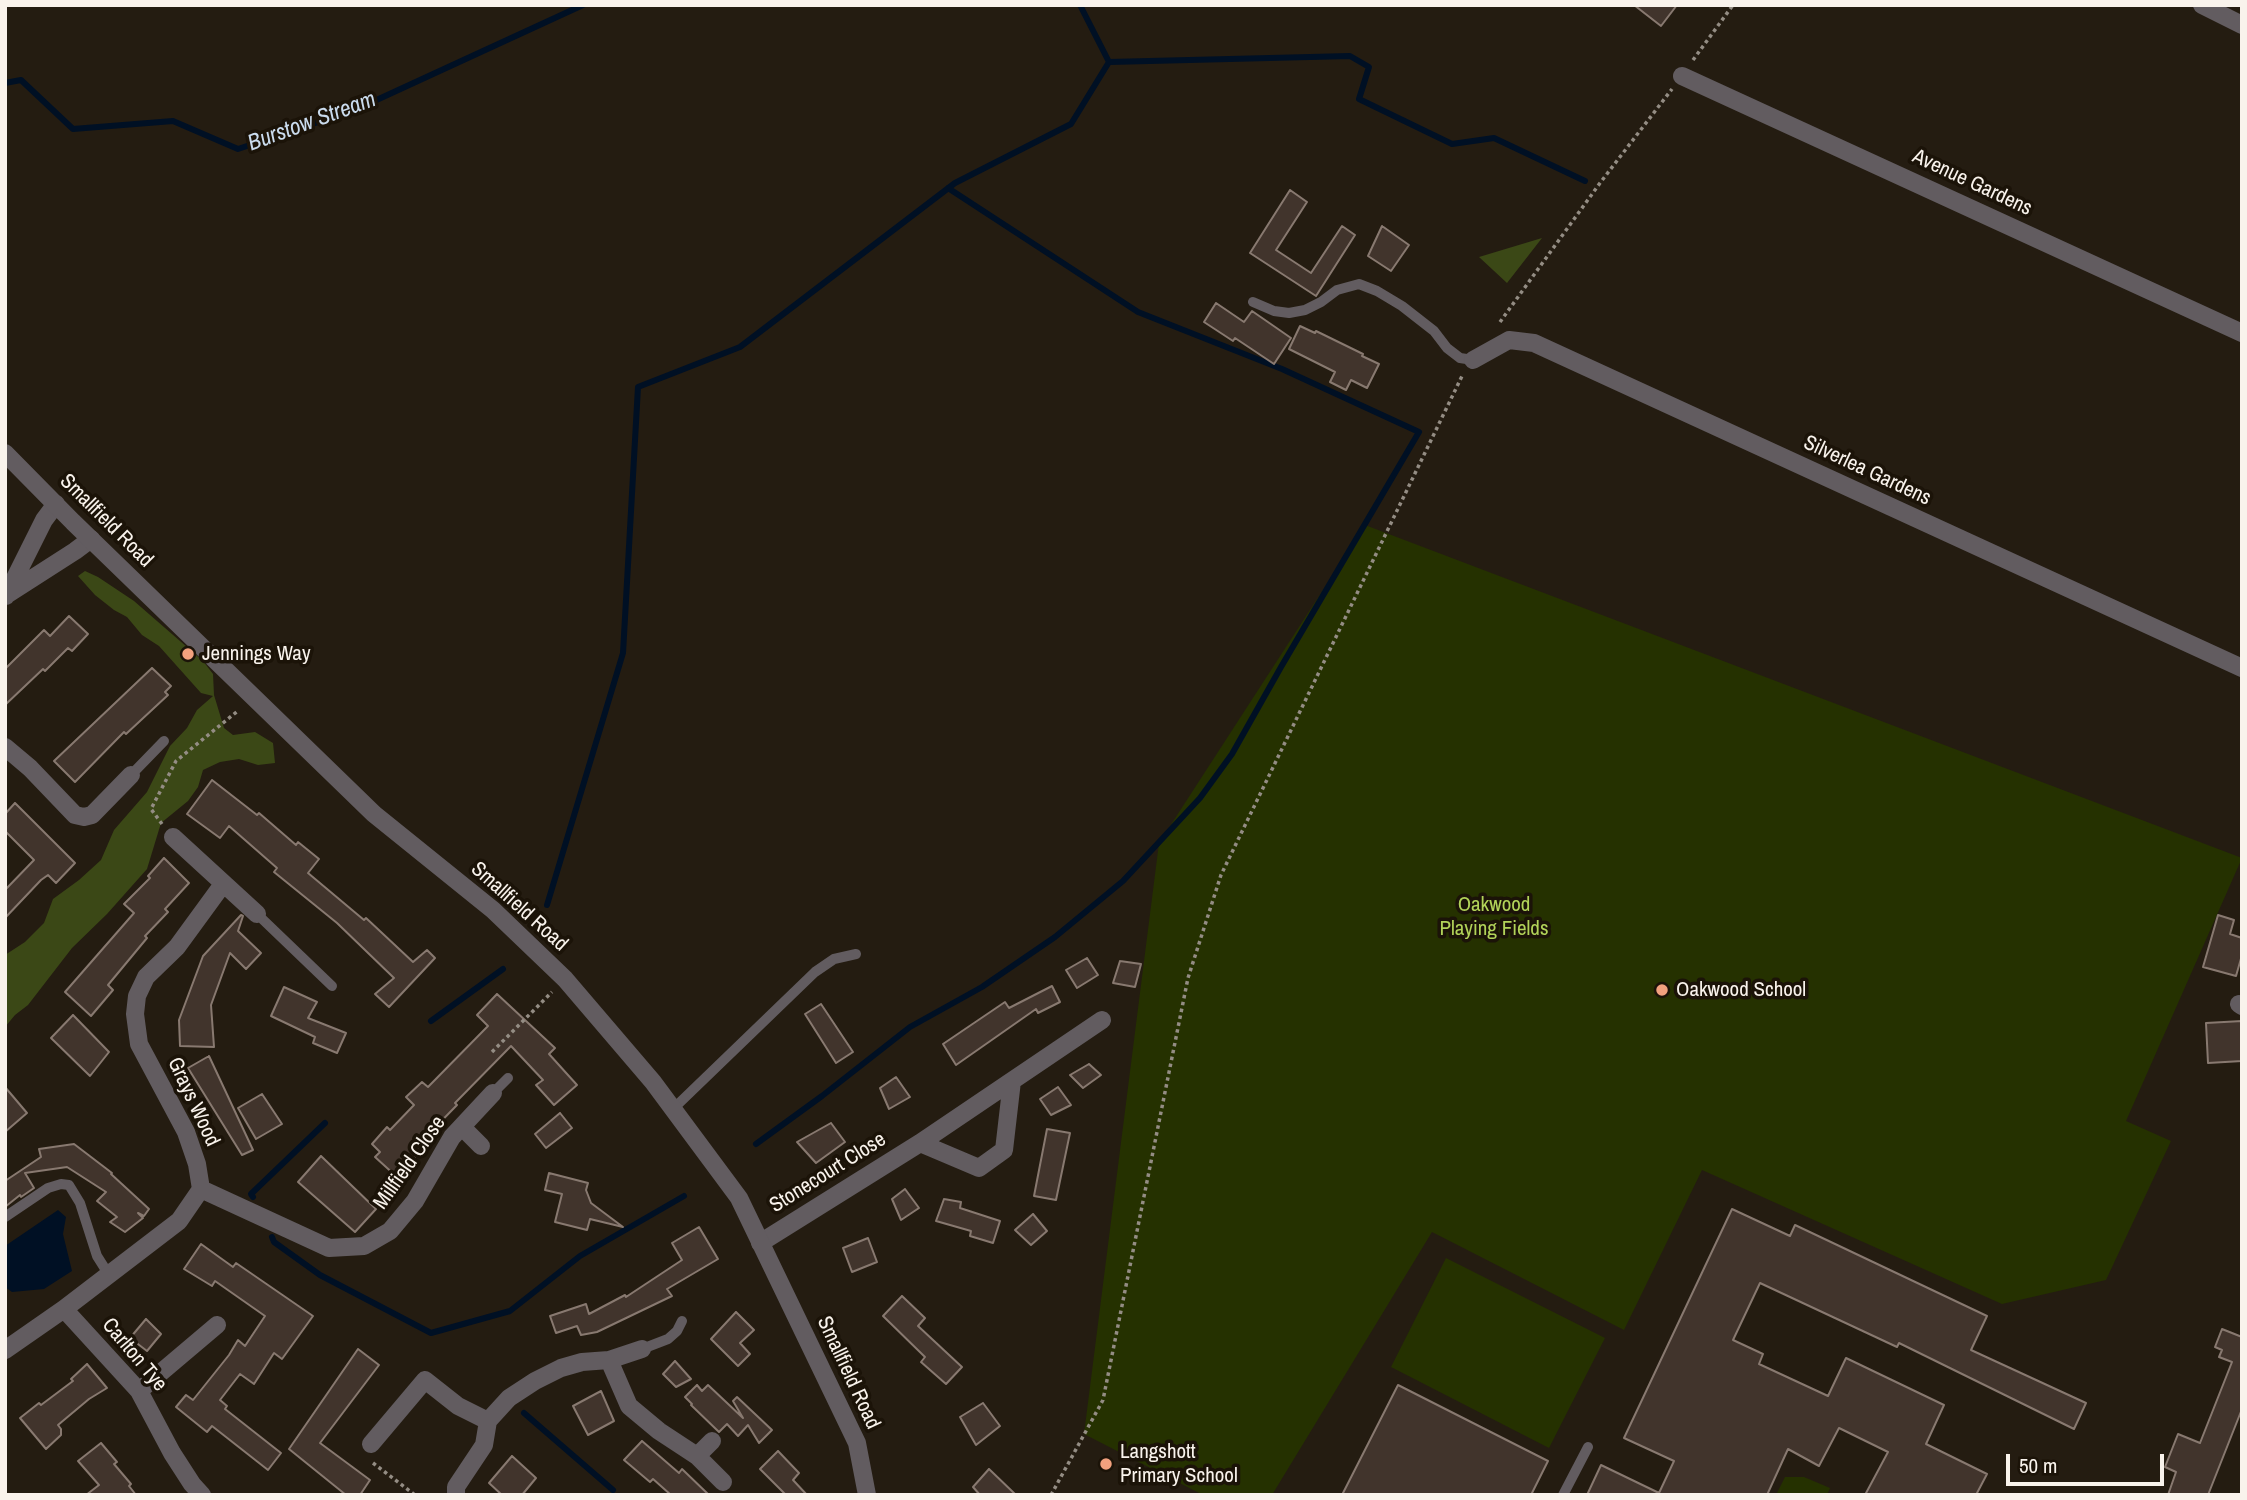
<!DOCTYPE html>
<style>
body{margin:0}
#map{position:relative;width:2247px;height:1500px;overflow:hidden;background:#241c11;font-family:"Archivo Narrow",sans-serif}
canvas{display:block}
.frame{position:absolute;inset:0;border:7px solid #f9f3ec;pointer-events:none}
.scale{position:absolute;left:2006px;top:1454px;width:158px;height:32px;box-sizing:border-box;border:4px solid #f9f3ec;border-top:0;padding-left:9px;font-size:21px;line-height:24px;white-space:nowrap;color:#f9f3ec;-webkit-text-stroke:5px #1b1308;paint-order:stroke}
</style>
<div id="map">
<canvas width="2247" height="1500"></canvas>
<div class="frame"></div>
<div class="scale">50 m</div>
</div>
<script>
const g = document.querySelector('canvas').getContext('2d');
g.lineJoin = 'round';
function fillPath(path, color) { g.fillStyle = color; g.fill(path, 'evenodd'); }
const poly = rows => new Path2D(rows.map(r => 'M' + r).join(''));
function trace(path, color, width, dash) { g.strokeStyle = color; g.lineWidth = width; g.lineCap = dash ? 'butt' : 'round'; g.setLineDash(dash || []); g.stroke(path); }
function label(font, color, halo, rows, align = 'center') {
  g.font = font + ' "Archivo Narrow",sans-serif'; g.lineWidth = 7; g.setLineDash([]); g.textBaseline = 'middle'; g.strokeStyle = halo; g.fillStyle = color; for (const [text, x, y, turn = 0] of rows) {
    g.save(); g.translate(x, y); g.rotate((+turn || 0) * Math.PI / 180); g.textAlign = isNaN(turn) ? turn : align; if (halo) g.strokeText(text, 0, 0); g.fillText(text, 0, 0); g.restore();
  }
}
fillPath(poly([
 [1365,525,2242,858,2126,1121,2171,1141,2106,1280,2002,1304,1702,1170,1624,1330,1432,1232,1272,1495,1203,1495,1084,1434,1159,843],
 [1446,1258,1605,1338,1549,1448,1391,1367],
 [1785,1477,1804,1477,1830,1488,1827,1495,1776,1495]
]), '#253100');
fillPath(poly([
 [1542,238,1507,283,1479,257],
 [85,571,98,577,134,601,203,661,213,674,214,695,224,728,233,735,255,732,273,743,275,763,258,765,239,759,220,762,203,770,198,787,188,801,161,823,147,869,107,914,72,948,28,1005,15,1015,5,1027,5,955,25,942,44,923,53,899,79,880,101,860,114,830,147,792,170,746,187,728,197,710,213,696,201,693,159,646,142,635,127,617,114,610,95,595,78,576]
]), '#3b4816');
fillPath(poly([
 [58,1210,66,1217,63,1234,72,1271,44,1289,12,1292,5,1287,5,1246]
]), '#001024');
trace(poly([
 [1080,5,1109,62,1350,56,1369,67,1359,99,1452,144,1494,138,1585,181],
 [5,83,21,80,73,129,173,121,238,149,357,109,583,5],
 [547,905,623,653,638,387,740,347,955,183,1071,124,1109,62],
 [431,1021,503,969],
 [756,1144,822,1096,910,1027,982,987,1055,937,1123,881,1200,798,1232,754,1281,667,1419,432,1282,369,1138,312,948,188],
 [253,1197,251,1194,325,1123],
 [272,1237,274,1242,320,1275,431,1333,510,1311,580,1256,684,1196],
 [524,1413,613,1490]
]), '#001024', 6);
const building = poly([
 [1634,5,1677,5,1661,26,1634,5],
 [1290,190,1307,202,1276,250,1311,273,1342,226,1355,235,1316,296,1250,253,1290,190],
 [1382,226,1409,245,1391,271,1368,256,1382,226],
 [1216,303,1244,322,1252,311,1291,338,1274,364,1235,338,1233,341,1204,322,1216,303],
 [1300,326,1315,333,1316,331,1363,354,1362,356,1379,364,1367,388,1351,380,1346,390,1330,382,1335,372,1289,349,1300,326],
 [69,616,88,634,72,651,68,648,45,671,43,669,5,705,5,669,44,630,50,636,69,616],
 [152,668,171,686,165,692,168,695,126,734,124,732,75,782,54,761,152,668],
 [212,780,257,815,259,813,296,845,298,842,319,859,308,873,364,920,366,918,413,962,427,950,435,958,389,1007,375,994,394,978,337,923,274,872,277,868,229,826,220,838,187,814,212,780],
 [15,803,75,863,56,883,48,875,41,880,5,918,5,890,34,860,5,831,5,814,15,803],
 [164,858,189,883,165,909,168,912,145,936,147,938,108,985,113,990,91,1016,65,992,134,913,124,904,150,878,148,876,164,858],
 [241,915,243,916,238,931,261,953,246,969,230,953,211,1005,214,1047,180,1046,179,1020,203,956,241,915],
 [2218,915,2234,920,2230,934,2242,938,2242,955,2236,976,2203,967,2218,915],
 [1087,958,1098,975,1077,988,1066,970,1087,958],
 [1120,961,1141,964,1135,987,1113,983,1120,961],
 [1052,986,1060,1002,1038,1013,1036,1009,956,1065,943,1044,1005,1002,1009,1008,1052,986],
 [284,987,317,1002,308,1018,346,1033,337,1053,313,1043,315,1037,271,1016,284,987],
 [497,994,555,1048,549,1054,577,1085,554,1105,536,1085,543,1080,511,1046,455,1103,457,1105,418,1145,422,1149,397,1177,375,1157,380,1152,372,1144,387,1127,390,1130,414,1105,406,1097,422,1082,428,1087,488,1026,477,1015,497,994],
 [821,1004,853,1052,836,1063,805,1014,821,1004],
 [73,1015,109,1052,90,1076,51,1038,73,1015],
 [2242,1021,2242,1061,2208,1063,2206,1023,2242,1021],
 [209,1056,253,1150,242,1155,188,1068,209,1056],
 [1089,1064,1101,1075,1083,1088,1070,1075,1089,1064],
 [896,1077,910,1097,889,1109,880,1088,896,1077],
 [5,1087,27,1113,5,1132,5,1087],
 [1058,1087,1071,1105,1051,1115,1040,1099,1058,1087],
 [262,1094,282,1124,256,1139,238,1108,262,1094],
 [560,1113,572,1128,546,1148,535,1134,560,1113],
 [831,1123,845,1142,816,1163,797,1142,831,1123],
 [1047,1129,1070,1133,1056,1200,1034,1196,1047,1129],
 [74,1144,112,1173,111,1174,149,1209,144,1216,138,1213,143,1218,125,1232,110,1222,117,1217,97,1201,106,1192,67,1167,25,1173,34,1188,21,1197,20,1195,5,1207,5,1181,41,1157,39,1149,74,1144],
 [321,1156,376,1209,355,1232,298,1182,321,1156],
 [549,1173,588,1183,586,1190,591,1203,623,1227,590,1219,587,1230,555,1222,562,1194,545,1190,549,1173],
 [905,1189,919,1208,901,1220,892,1199,905,1189],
 [944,1199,961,1202,960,1208,1000,1221,993,1243,970,1236,971,1231,936,1221,944,1199],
 [1732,1209,1790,1236,1795,1225,1987,1316,1971,1350,2086,1403,2074,1429,1899,1343,1897,1347,1760,1283,1733,1340,1763,1354,1759,1364,1828,1396,1846,1358,1944,1405,1926,1444,1987,1474,1976,1495,1865,1495,1888,1452,1839,1428,1819,1466,1788,1449,1767,1495,1587,1495,1601,1465,1659,1493,1674,1461,1624,1438,1732,1209],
 [1033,1214,1047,1231,1031,1245,1015,1230,1033,1214],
 [699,1227,718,1259,667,1289,672,1296,597,1332,581,1335,577,1326,556,1333,550,1316,586,1304,589,1314,625,1295,626,1297,682,1260,672,1243,699,1227],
 [868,1238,877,1262,852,1272,843,1248,868,1238],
 [201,1244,233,1267,236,1263,313,1316,282,1359,274,1353,254,1384,240,1374,220,1400,227,1406,225,1409,281,1453,268,1470,212,1426,207,1432,176,1407,186,1395,193,1400,229,1355,238,1340,245,1346,265,1316,215,1281,212,1286,184,1269,201,1244],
 [902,1296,925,1318,918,1326,962,1367,946,1384,921,1362,925,1357,883,1316,902,1296],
 [736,1312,754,1330,740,1343,750,1354,738,1366,711,1339,736,1312],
 [146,1319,161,1334,147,1351,130,1338,146,1319],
 [2222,1329,2242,1337,2242,1409,2208,1495,2168,1495,2176,1472,2165,1467,2178,1434,2200,1443,2232,1362,2219,1357,2222,1350,2215,1347,2222,1329],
 [358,1349,379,1365,320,1443,370,1480,360,1495,346,1495,289,1449,358,1349],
 [675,1361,691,1379,676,1387,663,1374,675,1361],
 [87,1364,107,1388,89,1399,58,1425,61,1429,61,1435,46,1449,20,1418,39,1403,41,1405,73,1381,71,1379,87,1364],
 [697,1385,702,1391,708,1385,743,1418,733,1401,737,1397,772,1430,759,1443,748,1425,738,1436,727,1424,719,1432,691,1405,692,1404,685,1397,697,1385],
 [1398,1385,1548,1461,1531,1495,1342,1495,1398,1385],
 [601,1391,614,1421,588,1435,573,1406,601,1391],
 [983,1403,1000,1426,976,1445,960,1417,983,1403],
 [642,1441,679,1473,682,1469,709,1495,671,1495,653,1479,650,1482,624,1460,642,1441],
 [101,1443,117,1462,114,1464,131,1484,129,1486,136,1495,86,1495,99,1485,78,1461,101,1443],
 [778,1451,799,1473,793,1480,807,1495,786,1495,760,1469,778,1451],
 [512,1456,536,1478,522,1495,502,1495,489,1483,512,1456],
 [989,1469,1016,1495,980,1495,973,1487,989,1469]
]);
fillPath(building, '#41342c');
trace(building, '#887970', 2);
trace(poly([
 [1693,60,1733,5],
 [1500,322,1600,183,1672,89],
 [162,824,151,809,176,761,239,710],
 [492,1052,552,992],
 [373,1463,415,1495],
 [1051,1495,1103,1400,1188,978,1221,875,1463,374]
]), '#948d84', 3.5, [3.5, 3.5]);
trace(poly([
 [1253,302,1274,311,1289,313,1305,310,1321,302,1337,290,1359,284,1377,291,1402,306,1434,331,1447,348,1460,358,1473,360],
 [131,775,164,741],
 [257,914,332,986],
 [493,1093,508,1078],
 [673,1109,815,972,834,959,856,954],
 [5,1217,48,1188,61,1184,69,1185,80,1203,97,1256,109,1275],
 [642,1349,668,1339,677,1331,682,1321],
 [1563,1495,1588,1447]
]), '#625c60', 10);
trace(poly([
 [2202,5,2242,25],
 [1682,76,2242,333],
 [1473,360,1509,340,1534,343,2242,668],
 [8,594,75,551,91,539],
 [6,596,44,520,56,504],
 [5,747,30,768,75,815,84,817,92,815,131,775],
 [173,837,257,914],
 [2239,1004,2242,1006],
 [462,1127,481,1146],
 [920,1143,979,1168,1004,1150,1012,1081],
 [201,1189,329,1248,364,1246,390,1231,415,1201,452,1137,493,1093],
 [760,1243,920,1143,1102,1020],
 [64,1309,139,1391,172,1453,192,1484,202,1495],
 [5,1350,64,1309,179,1221,201,1189,197,1164,186,1132,139,1044,135,1014,137,996,146,977,177,947,223,884],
 [609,1360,642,1349],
 [139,1391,217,1325],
 [371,1444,425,1380,458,1406,488,1421],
 [697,1456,712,1441],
 [456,1495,456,1487,484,1445,488,1421,509,1398,535,1381,561,1368,582,1362,609,1360,629,1406,659,1431,697,1456,723,1482]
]), '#625c60', 18);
trace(poly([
 [5,453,73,522,374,814,493,910,565,979,653,1082,739,1198,857,1443,867,1495]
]), '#625c60', 18);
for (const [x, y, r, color] of [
 [188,654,7,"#f2a17e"],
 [1662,990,7,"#f2a17e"],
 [1106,1464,7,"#f2a17e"]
]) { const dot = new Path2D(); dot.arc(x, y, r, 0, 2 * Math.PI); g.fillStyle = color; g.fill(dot); trace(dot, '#1b1308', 2.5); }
label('21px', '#f9f3ec', '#1b1308', [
 ["Avenue Gardens",1972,183,25],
 ["Silverlea Gardens",1867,471,25],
 ["Smallfield Road",106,521,45],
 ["Smallfield Road",519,907,42],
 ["Grays Wood",193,1102,65],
 ["Millfield Close",410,1163,-55],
 ["Stonecourt Close",828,1173,-32],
 ["Carlton Tye",134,1355,50],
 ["Smallfield Road",848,1373,65]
]);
label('21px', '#f9f3ec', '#1b1308', [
 ["Jennings Way",202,654],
 ["Oakwood School",1676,990],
 ["Langshott",1120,1452],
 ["Primary School",1120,1476]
], 'left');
label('21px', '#b2d359', '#1b1308', [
 ["Oakwood",1494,905],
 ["Playing Fields",1494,929]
]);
label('italic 23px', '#cadbed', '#1b1308', [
 ["Burstow Stream",312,122,-20]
]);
</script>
